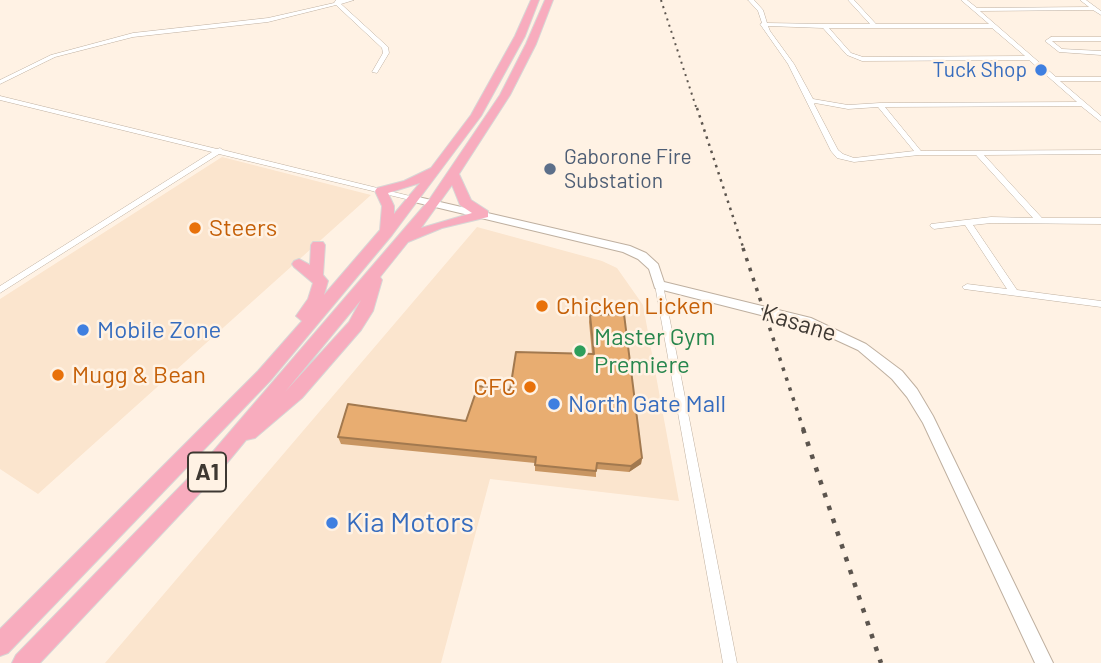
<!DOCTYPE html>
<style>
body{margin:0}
canvas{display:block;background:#fff2e4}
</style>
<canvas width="1101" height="663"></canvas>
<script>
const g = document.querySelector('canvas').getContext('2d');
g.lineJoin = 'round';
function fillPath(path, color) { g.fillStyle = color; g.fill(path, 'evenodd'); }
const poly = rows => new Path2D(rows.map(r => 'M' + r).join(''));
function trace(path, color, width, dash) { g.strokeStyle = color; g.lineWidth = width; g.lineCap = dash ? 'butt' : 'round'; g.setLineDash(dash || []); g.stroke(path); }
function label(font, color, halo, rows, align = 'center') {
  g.font = font + ' Barlow,sans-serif'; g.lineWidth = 5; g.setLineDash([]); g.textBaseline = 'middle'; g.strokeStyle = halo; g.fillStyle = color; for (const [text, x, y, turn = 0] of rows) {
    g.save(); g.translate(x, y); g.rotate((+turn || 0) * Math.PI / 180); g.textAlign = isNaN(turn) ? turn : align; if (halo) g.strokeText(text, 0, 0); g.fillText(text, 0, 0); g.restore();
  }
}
fillPath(poly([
 [222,157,371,195,38,494,0,469,0,299],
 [477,227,602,261,617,268,643,305,679,501,490,479,441,663,105,663]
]), '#fbe5ce');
const minor = poly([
 [336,0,354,0,341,4,388,47,389,53,377,73,372,72,383,53,382,48,336,5,268,22,133,37,55,57,0,84,0,80,51,55,133,33,268,18,334,3,336,0],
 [748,0,754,0,763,10,767,23,825,24,870,24,848,0,854,0,876,24,989,24,961,0,967,0,977,8,1089,7,1080,0,1086,0,1101,11,1101,15,1093,10,980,11,1056,77,1101,77,1101,81,1060,81,1101,116,1101,122,1081,106,885,107,921,151,1101,150,1101,154,984,155,1042,218,1101,218,1101,224,991,223,973,225,1017,290,1101,301,1101,307,964,289,962,287,967,284,1007,289,965,225,934,229,930,226,931,224,991,217,1033,218,976,155,919,155,854,162,837,158,831,151,788,64,760,24,762,23,758,11,748,0],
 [768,26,823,28,847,55,862,61,1029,60,1077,102,880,103,848,105,813,99,794,64,770,31,768,26],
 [829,28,992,28,1025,56,863,57,851,53,829,28],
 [815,103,848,109,878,107,914,151,854,158,843,154,838,150,814,104,815,103],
 [1051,37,1101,37,1101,41,1052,41,1062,49,1101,51,1101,55,1059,52,1045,41,1051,37],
 [0,96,217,149,220,148,223,150,414,197,418,199,414,201,219,154,0,293,0,286,212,152,0,100,0,96],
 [659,282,663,285,737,663,723,663,655,285,659,282]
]);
const tertiary = poly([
 [414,196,630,246,646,253,658,264,664,282,811,318,866,344,902,371,917,389,933,416,1053,663,1035,663,923,423,907,397,892,379,858,350,808,327,655,288,649,269,638,259,623,252,410,201,410,197,414,196]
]);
const trunk = poly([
 [531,0,539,0,525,36,481,116,392,235,270,381,8,653,0,656,0,629,258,371,302,321,296,316,308,299,313,283,294,267,292,264,294,261,299,259,310,265,311,245,313,242,323,242,325,245,323,275,328,281,324,295,380,230,382,206,375,191,377,188,404,181,431,168,471,115,515,36,531,0],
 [420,183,409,196,394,214,394,206,388,193,420,183],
 [545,0,553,0,536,44,510,95,459,174,471,200,488,211,488,217,442,228,408,242,380,277,382,280,373,311,361,330,302,398,255,438,246,440,218,474,40,663,12,663,16,655,204,462,429,200,500,95,526,44,545,0],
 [452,185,460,205,472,213,421,228,452,185],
 [361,300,349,322,285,392,361,300]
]);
trace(minor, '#bfb0a0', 1);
trace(tertiary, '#bfb0a0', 2);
trace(trunk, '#d8d7d6', 2);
fillPath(minor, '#fff');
fillPath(tertiary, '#fff');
fillPath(trunk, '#f8acbe');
trace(poly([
 [661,0,697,110]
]), '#5c554e', 2, [2, 4.5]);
trace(poly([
 [697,108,744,250]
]), '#5c554e', 2.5, [2.5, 5]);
trace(poly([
 [743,248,804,431]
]), '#5c554e', 3.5, [3.5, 7]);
trace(poly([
 [803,429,881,663]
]), '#5c554e', 4.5, [4.5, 9]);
fillPath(poly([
 [590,315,642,458,641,464,629,472,596,469,596,477,535,471,535,463,341,444,338,437,466,421,510,390,592,354,589,322]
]), '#c89561');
fillPath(poly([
 [642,458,641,464,629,472,631,466]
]), '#a2794f');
const building = poly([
 [624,314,642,458,631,466,597,463,596,471,535,465,536,457,338,437,348,404,466,421,478,386,510,390,516,352,594,354,590,315,624,314]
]);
fillPath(building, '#e8ad71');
trace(building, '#a2794f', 2);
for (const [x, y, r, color] of [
 [1041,70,7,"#3f7fe0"],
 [550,169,7,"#5c6f8a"],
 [195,228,7,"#e8710a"],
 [542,306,7,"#e8710a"],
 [83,330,7,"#3f7fe0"],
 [580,351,7,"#2e9e5b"],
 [58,375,7,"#e8710a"],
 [530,387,7,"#e8710a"],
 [554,404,7,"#3f7fe0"],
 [332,523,7,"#3f7fe0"]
]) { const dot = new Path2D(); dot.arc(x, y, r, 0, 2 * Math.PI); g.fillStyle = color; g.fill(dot); trace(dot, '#fff2e4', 2.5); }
label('21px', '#366cbe', '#fff2e4', [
 ["Tuck Shop",1027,70]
], 'right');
label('21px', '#4e5e75', '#fff2e4', [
 ["Gaborone Fire",564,157],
 ["Substation",564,181]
], 'left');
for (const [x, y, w] of [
 [207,472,38]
]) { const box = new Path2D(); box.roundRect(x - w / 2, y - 19.5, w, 39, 5); g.fillStyle = '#fff2e4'; g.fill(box); trace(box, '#3e3832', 2); }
label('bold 23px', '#3e3832', null, [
 ["A1",207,472]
]);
label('24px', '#c56008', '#fff2e4', [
 ["Steers",209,228],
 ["Chicken Licken",556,306],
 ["Mugg & Bean",72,375],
 ["CFC",516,387,"right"]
], 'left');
label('24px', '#3e3832', '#fff2e4', [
 ["Kasane",799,323,17]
]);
label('24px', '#366cbe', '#fff2e4', [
 ["Mobile Zone",97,330],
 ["North Gate Mall",568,404]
], 'left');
label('24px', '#27864d', '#fff2e4', [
 ["Master Gym",594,337],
 ["Premiere",594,365]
], 'left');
label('28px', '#366cbe', '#fff2e4', [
 ["Kia Motors",346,523]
], 'left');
</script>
